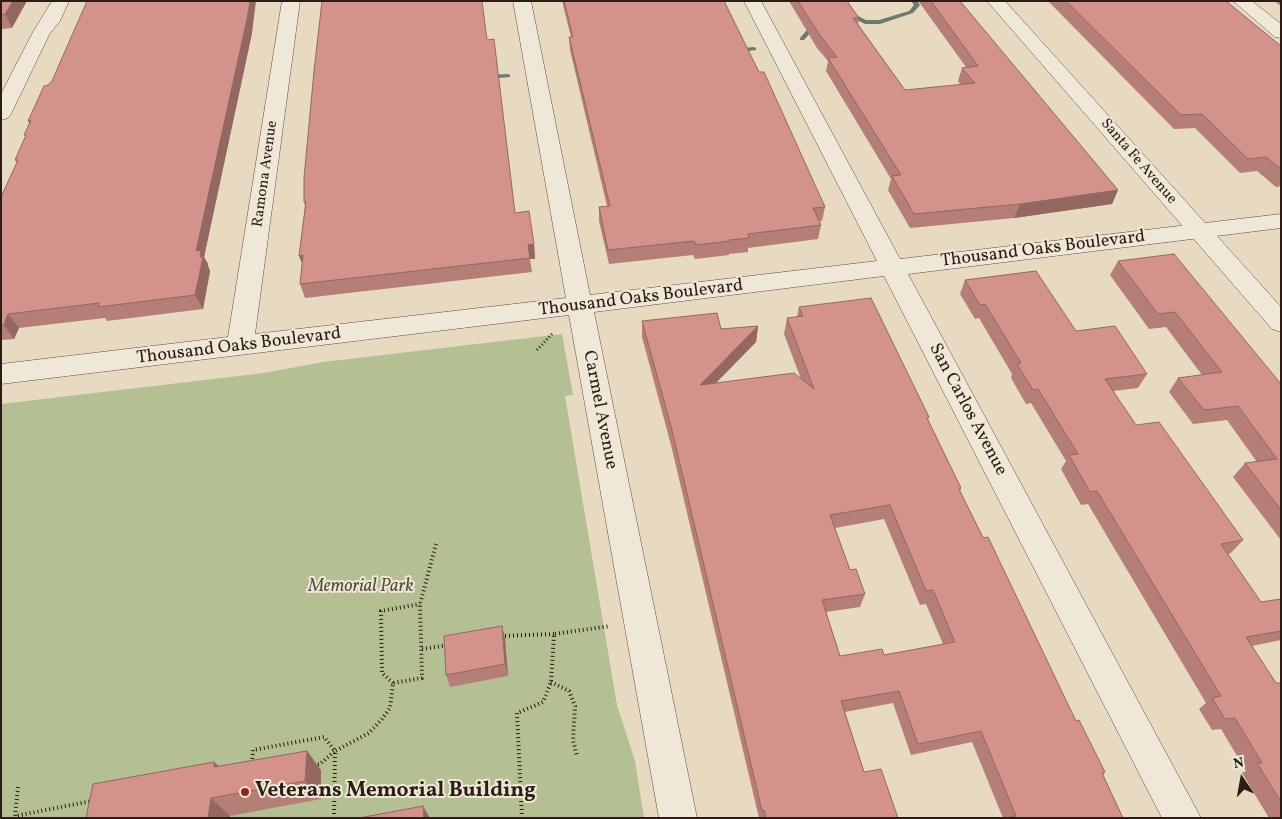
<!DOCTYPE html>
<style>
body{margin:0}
#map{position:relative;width:1282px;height:819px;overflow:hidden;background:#e7dac1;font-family:Vollkorn,serif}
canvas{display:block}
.frame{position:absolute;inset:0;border:2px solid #2c1c14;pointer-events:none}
.north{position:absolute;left:1217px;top:754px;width:50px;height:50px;-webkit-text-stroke:4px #efe7d7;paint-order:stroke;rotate:348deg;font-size:14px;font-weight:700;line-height:20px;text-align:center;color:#2c1c14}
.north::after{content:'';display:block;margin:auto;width:18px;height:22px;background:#2c1c14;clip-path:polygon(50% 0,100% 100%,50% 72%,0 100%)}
</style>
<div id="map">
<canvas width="1282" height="819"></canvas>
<div class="frame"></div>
<div class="north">N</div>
</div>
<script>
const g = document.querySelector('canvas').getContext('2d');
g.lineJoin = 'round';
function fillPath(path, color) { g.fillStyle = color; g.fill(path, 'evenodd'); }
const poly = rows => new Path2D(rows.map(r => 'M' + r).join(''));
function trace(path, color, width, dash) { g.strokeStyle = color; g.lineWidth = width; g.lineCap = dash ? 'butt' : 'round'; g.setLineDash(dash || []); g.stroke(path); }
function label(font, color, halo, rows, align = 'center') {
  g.font = font + ' Vollkorn,serif'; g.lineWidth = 4; g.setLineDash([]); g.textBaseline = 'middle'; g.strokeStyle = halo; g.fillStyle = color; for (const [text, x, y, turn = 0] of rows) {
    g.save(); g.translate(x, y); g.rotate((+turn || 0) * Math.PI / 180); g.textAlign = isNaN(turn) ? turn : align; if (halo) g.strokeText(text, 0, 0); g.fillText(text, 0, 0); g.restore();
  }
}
fillPath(poly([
 [562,334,573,395,565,396,617,705,635,761,644,818,1,818,1,404,264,373,323,362]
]), '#b4c094');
fillPath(poly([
 [911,1,917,1,920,5,913,13,880,24,865,24,853,18,846,18,843,16,846,14,854,14,866,20,879,20,909,11,914,5,911,1],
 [813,23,818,24,804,40,800,40,800,38,813,23],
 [754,47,756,48,756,50,735,53,732,51,735,49,754,47],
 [508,74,510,75,510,77,486,79,483,77,486,75,508,74]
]), '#6c7b70');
const minor = poly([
 [52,1,69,1,60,21,50,33,11,114,8,118,1,120,1,94,33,32,52,1],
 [282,1,300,1,255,334,566,298,513,1,531,1,590,295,877,261,744,1,761,1,900,259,1281,214,1281,228,908,274,1201,818,1162,818,884,276,594,312,697,818,659,818,569,315,1,384,1,364,228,337,282,1],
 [1233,1,1252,1,1281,24,1281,38,1275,37,1233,1]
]);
const tertiary = poly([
 [987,1,1005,1,1281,307,1281,332,1272,329,987,1]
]);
trace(minor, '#5b4c3f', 1);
trace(tertiary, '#5b4c3f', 1);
trace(poly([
 [537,350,552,334]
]), '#2c1c14', 3, [1, 2.5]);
trace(poly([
 [501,636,554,634],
 [422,649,448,645],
 [551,682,569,691,575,706,573,740,577,756],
 [393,683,382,673,381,611,420,604],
 [252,763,253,750,324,737,335,751,320,764,314,765],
 [18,787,15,816,92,801],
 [334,818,335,751,369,733,382,719,390,708,393,683,422,678,420,604,436,544],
 [522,818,517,713,543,702,551,682,554,634,610,626]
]), '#2c1c14', 4, [1, 3]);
fillPath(minor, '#efe7d7');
fillPath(tertiary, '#efe7d7');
fillPath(poly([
 [1,1,12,28,2,29,1,31],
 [562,1,724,1,825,207,822,221,819,221,821,225,818,239,748,248,748,252,729,254,729,255,695,259,693,255,609,264,599,221,599,207,607,206,570,50,569,37,571,37],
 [789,1,847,1,859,18,858,24,905,90,961,85,958,81,962,68,966,67,919,2,960,1,1118,190,1112,204,1014,218,910,228,888,190,891,179,826,71,828,61,817,48],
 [1048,1,1226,1,1281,46,1281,186,1276,187,1257,171,1240,173,1195,128,1174,129],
 [1274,1,1281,1,1281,6],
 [252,33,204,257,208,264,208,266,210,271,203,309,107,321,105,318,19,328,14,339,1,340,1,197,17,163,15,160,25,138,29,123,28,121,48,85,52,81],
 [488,40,515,213,534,244,535,259,530,259,532,272,305,298,300,284,302,263,299,256,305,206,304,202],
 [1118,261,1281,384,1281,540,1233,477,1245,463,1257,462,1227,420,1193,424,1169,392,1178,378,1202,375,1166,327,1149,329,1110,275],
 [965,280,1076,331,1147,374,1138,388,1113,391,1136,425,1243,540,1231,553,1228,554,1261,602,1281,599,1281,640,1252,646,1276,683,1281,683,1281,818,1269,818,1242,773,1246,771,1221,729,1212,730,1199,709,1206,703,1088,504,1081,505,1061,469,1066,461,1031,403,1026,404,1011,378,1012,374,979,318,975,319,960,294],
 [799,307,929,417,928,420,961,488,960,491,1076,721,1105,772,1103,775,1123,818,1003,818,972,742,911,755,893,703,845,712,864,772,898,818,759,818,671,445,642,337,642,321,721,329,758,326,756,342,716,383,801,379,784,334,787,318,797,317],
 [884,519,920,605,926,604,943,644,884,655,840,656,826,612,860,607,865,594,850,570,835,528],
 [502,626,505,639,508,676,450,687,446,675],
 [307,751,321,770,321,799,230,816,230,818,86,818,214,762,219,766]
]), '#b57e77');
fillPath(poly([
 [13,1,27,1,12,28,5,14],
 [250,1,256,1,252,33,204,257,208,264,208,266,210,271,203,309,195,295,196,251],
 [1118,190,1112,204,1014,218,1020,204],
 [534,244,535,259,530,259,528,245],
 [303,255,305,270,299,256],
 [8,314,19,328,14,339,4,325],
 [758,326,756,342,699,400,700,385],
 [502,626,505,639,508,676,505,664],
 [307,751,321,770,321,799,305,781],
 [214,762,233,781,214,767],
 [211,798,230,816,230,818,208,818],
 [423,806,430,818,424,818]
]), '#946761');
const building = poly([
 [1,1,13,1,5,14,1,15,1,1],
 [87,1,250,1,247,19,196,251,201,250,200,257,203,257,195,295,98,307,99,303,8,314,4,325,1,325,1,197,18,160,15,160,26,135,24,135,31,120,28,121,44,86,48,85,52,81,87,1],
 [322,1,482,1,487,40,494,39,515,213,529,211,534,244,528,245,530,258,300,284,303,255,299,256,306,202,304,202,304,178,314,71,322,1],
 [564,1,724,1,759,72,764,72,825,207,813,208,821,225,748,234,749,238,729,240,730,241,696,245,694,241,608,250,599,207,610,206,569,37,573,37,564,1],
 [798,1,847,1,859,18,853,18,905,90,975,83,962,68,978,66,931,1,960,1,1118,190,1020,204,914,214,892,176,901,175,828,58,837,57,819,34,798,1],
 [1066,1,1226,1,1281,46,1281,169,1266,157,1248,159,1202,114,1181,115,1066,1],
 [1174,254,1281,384,1281,510,1245,463,1277,459,1238,406,1204,410,1178,378,1222,372,1175,312,1158,314,1118,261,1174,254],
 [1036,271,1076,331,1115,326,1147,374,1105,379,1136,425,1159,422,1243,540,1221,544,1261,602,1281,599,1281,631,1246,637,1276,683,1281,683,1281,802,1257,763,1262,763,1235,718,1225,719,1212,698,1221,696,1097,491,1090,492,1069,455,1078,454,1038,389,1033,390,1017,364,1021,363,985,304,980,305,965,280,1036,271],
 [871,298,929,417,927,418,961,488,959,489,983,538,988,537,1076,721,1079,720,1105,772,1102,773,1123,818,1005,818,1016,816,981,731,918,744,899,691,841,701,864,772,881,769,898,818,766,818,764,810,762,811,672,430,642,321,717,313,721,329,758,326,700,385,794,373,814,389,787,318,803,316,799,307,871,298],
 [890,505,926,591,933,590,955,642,884,655,882,649,840,656,822,600,865,594,856,569,850,570,830,515,890,505],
 [502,626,505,664,446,675,444,636,502,626],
 [307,751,305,781,211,798,208,818,86,818,93,784,214,762,214,767,307,751],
 [423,806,424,818,359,818,423,806]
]);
fillPath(building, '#d3938a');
trace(building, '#946761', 1);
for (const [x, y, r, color] of [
 [245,792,5,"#8f2418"]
]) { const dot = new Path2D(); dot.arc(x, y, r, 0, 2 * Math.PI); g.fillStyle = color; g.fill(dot); trace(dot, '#efe7d7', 2); }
label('15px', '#2c1c14', '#efe7d7', [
 ["Santa Fe Avenue",1138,162,49],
 ["Ramona Avenue",266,174,-82]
]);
label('18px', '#2c1c14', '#efe7d7', [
 ["Thousand Oaks Boulevard",1043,250,-7],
 ["Thousand Oaks Boulevard",641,299,-7],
 ["Thousand Oaks Boulevard",239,347,-7],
 ["Carmel Avenue",599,410,79],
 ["San Carlos Avenue",967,410,62]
]);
label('italic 18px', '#554d3a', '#efe7d7', [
 ["Memorial Park",361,588]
]);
label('bold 21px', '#2c1c14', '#efe7d7', [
 ["Veterans Memorial Building",255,792]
], 'left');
</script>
